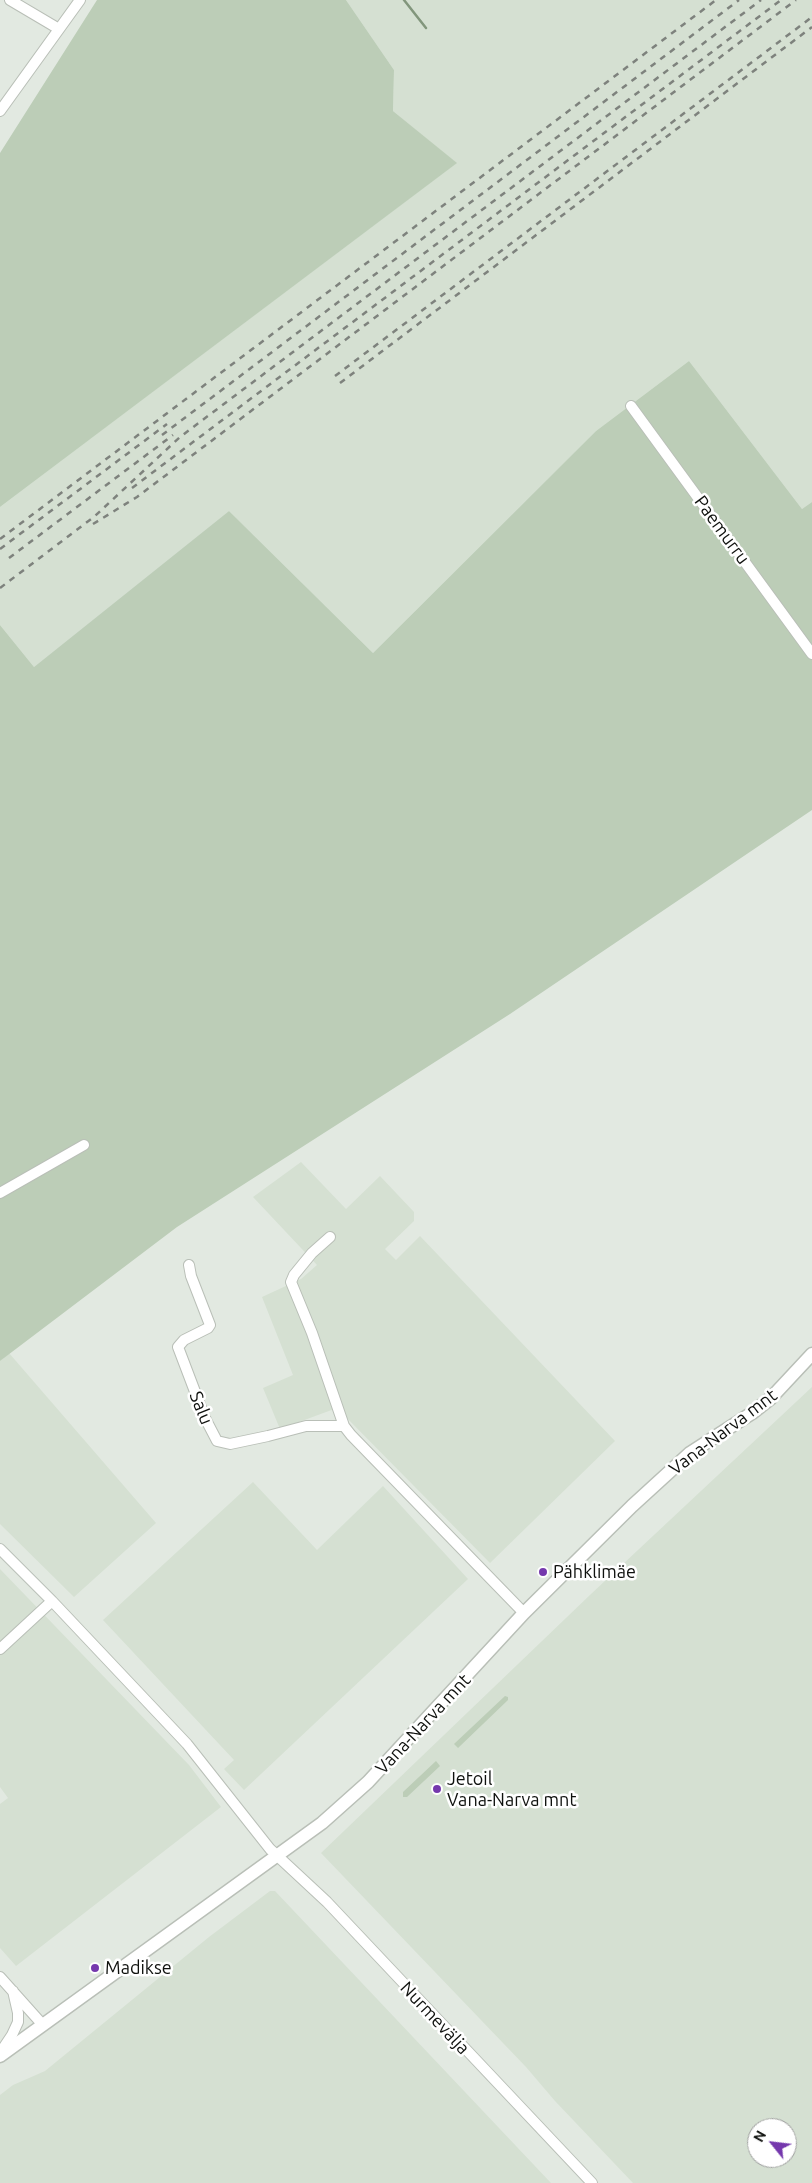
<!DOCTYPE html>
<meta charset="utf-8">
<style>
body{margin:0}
#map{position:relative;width:812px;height:2183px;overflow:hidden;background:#e2e9e1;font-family:Ubuntu,sans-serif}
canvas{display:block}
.north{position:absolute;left:747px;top:2118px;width:50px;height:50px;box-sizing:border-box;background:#fff;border:1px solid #9fa09f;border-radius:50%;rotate:299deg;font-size:14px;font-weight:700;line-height:20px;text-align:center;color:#0f110e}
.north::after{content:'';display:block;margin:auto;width:18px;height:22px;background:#7538ad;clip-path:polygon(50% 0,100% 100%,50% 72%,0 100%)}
</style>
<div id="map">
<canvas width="812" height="2183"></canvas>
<div class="north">N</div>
</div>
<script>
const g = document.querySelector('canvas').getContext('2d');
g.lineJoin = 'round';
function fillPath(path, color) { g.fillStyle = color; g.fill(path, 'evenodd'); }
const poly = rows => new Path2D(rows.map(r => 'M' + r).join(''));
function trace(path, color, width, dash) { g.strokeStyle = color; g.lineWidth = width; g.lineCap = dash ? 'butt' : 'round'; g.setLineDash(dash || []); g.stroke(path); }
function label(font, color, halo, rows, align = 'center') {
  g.font = font + ' Ubuntu,sans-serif'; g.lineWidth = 5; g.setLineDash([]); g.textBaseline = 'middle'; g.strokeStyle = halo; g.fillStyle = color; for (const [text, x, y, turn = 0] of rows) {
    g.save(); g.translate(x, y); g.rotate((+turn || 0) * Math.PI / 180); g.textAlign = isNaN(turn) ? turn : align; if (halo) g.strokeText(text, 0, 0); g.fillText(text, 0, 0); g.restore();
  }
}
fillPath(poly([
 [346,0,812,0,812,502,802,509,689,361,596,431,373,653,229,511,34,667,0,625,0,507,456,163,393,111,394,70],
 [301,1162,346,1209,380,1176,414,1212,414,1221,385,1249,396,1260,420,1236,615,1441,490,1563,337,1408,280,1429,263,1388,293,1375,262,1297,301,1279,317,1265,253,1197],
 [9,1353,156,1523,74,1597,0,1524,0,1361],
 [812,1387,812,2183,633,2183,555,2101,526,2067,321,1853,591,1594],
 [757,2128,787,2128,787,2158,757,2158],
 [253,1482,317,1550,383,1486,468,1579,244,1790,224,1769,234,1760,103,1620],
 [0,1569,189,1765,221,1807,16,1966,0,1948,0,1804,8,1798,0,1787],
 [270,1891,275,1891,551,2183,0,2183,0,2095,13,2085,45,2071,209,1937]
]), '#d5e0d2');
fillPath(poly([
 [97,0,346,0,394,70,393,111,457,163,0,507,0,153],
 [689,361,802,509,812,502,812,810,510,1014,177,1227,0,1361,0,625,34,667,229,511,373,653,596,431],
 [505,1696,508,1697,508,1700,458,1748,454,1744],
 [436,1761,440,1766,407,1797,403,1797,403,1792]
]), '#bccdb7');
trace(poly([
 [404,0,426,28]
]), '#82967c', 2.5);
const minor = poly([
 [10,0,59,29],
 [0,111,80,0],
 [631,406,812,654],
 [0,1193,84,1145],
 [330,1237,312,1253,294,1275,291,1282,312,1333,344,1426,351,1435,524,1613],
 [189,1265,191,1276,210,1325,208,1328,184,1340,178,1347,205,1418,217,1441,230,1444,268,1436,306,1426,344,1426],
 [0,1549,52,1601,187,1744,270,1849,327,1902,592,2183],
 [0,1649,52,1601],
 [0,1977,42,2024],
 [0,2053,12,2035,18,2022,18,2013,13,1991]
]);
const major = poly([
 [0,2056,322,1823,368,1782,524,1613,632,1506,690,1453,752,1413,771,1398,812,1354]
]);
trace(minor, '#b9bfb7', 12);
trace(major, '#b9bfb7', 15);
trace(minor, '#fff', 10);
trace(major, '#fff', 12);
trace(poly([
 [335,376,812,17],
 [340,383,812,27],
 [162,435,739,0],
 [132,488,781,0],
 [93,524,137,497,796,0],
 [0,539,716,0],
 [0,549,167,424],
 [9,558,173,435],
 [0,588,95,516,180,437,761,0]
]), '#7e827d', 2.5, [6, 6]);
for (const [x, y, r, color] of [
 [543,1572,5,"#7538ad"],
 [437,1789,5,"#7538ad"],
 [95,1968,5,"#7538ad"]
]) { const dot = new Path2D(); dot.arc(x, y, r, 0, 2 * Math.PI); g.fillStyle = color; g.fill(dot); trace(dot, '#fff', 2); }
label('18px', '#0f110e', '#fff', [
 ["Paemurru",722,530,54],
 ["Salu",201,1408,68],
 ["Vana-Narva mnt",723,1432,-37],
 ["Vana-Narva mnt",423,1724,-47],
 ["Nurmevälja",435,2018,47]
]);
label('18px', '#0f110e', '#fff', [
 ["Pähklimäe",553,1572],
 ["Jetoil",447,1779],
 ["Vana-Narva mnt",447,1800],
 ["Madikse",105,1968]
], 'left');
</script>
